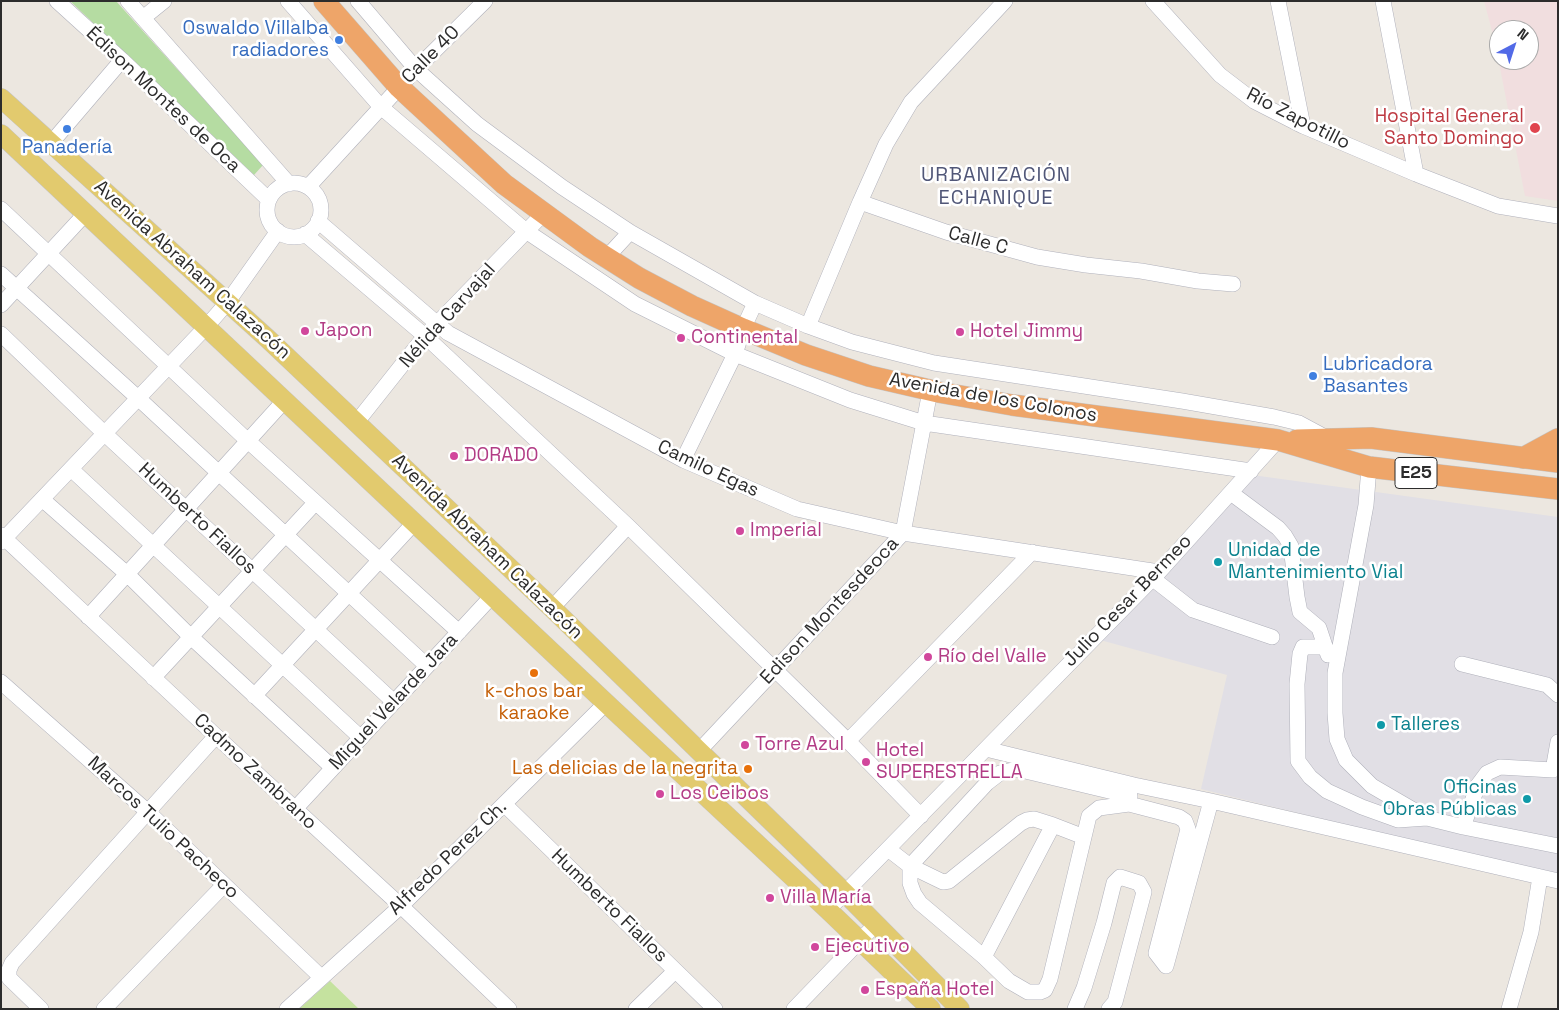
<!DOCTYPE html>
<meta charset="utf-8">
<style>
body{margin:0}
#map{position:relative;width:1559px;height:1010px;overflow:hidden;background:#ece7e0;font-family:"Space Grotesk",sans-serif}
canvas{display:block}
.frame{position:absolute;inset:0;border:2px solid #2c2c2c;pointer-events:none}
.north{position:absolute;left:1489px;top:20px;width:50px;height:50px;box-sizing:border-box;background:#fff;border:1px solid #ababab;border-radius:50%;rotate:40deg;font-size:14px;font-weight:700;line-height:20px;text-align:center;color:#2c2c2c}
.north::after{content:'';display:block;margin:auto;width:18px;height:22px;background:#526ae7;clip-path:polygon(50% 0,100% 100%,50% 72%,0 100%)}
</style>
<div id="map">
<canvas width="1559" height="1010"></canvas>
<div class="frame"></div>
<div class="north">N</div>
</div>
<script>
const g = document.querySelector('canvas').getContext('2d');
g.lineJoin = 'round';
function fillPath(path, color) { g.fillStyle = color; g.fill(path, 'evenodd'); }
const poly = rows => new Path2D(rows.map(r => 'M' + r).join(''));
function trace(path, color, width, dash) { g.strokeStyle = color; g.lineWidth = width; g.lineCap = dash ? 'butt' : 'round'; g.setLineDash(dash || []); g.stroke(path); }
function label(font, color, halo, rows, align = 'center') {
  g.font = font + ' "Space Grotesk",sans-serif'; g.lineWidth = 5; g.setLineDash([]); g.textBaseline = 'middle'; g.strokeStyle = halo; g.fillStyle = color; for (const [text, x, y, turn = 0] of rows) {
    g.save(); g.translate(x, y); g.rotate((+turn || 0) * Math.PI / 180); g.textAlign = isNaN(turn) ? turn : align; if (halo) g.strokeText(text, 0, 0); g.fillText(text, 0, 0); g.restore();
  }
}
fillPath(poly([
 [1252,475,1558,517,1558,877,1201,789,1227,675,1093,638]
]), '#e1dfe5');
fillPath(poly([
 [1484,1,1558,1,1558,201,1525,196,1495,42],
 [1499,30,1529,30,1529,60,1499,60]
]), '#f1dedf');
fillPath(poly([
 [70,1,116,1,263,165,254,175]
]), '#b5dca2');
fillPath(poly([
 [330,981,359,1009,299,1009]
]), '#c5e29f');
const minor = poly([
 [57,1,122,60,269,200],
 [128,1,289,184],
 [288,1,381,107,526,231,635,304,735,354,850,400,924,423,1251,471],
 [358,1,416,69,477,124,562,187,630,232,755,303,808,326,852,342,934,363,1182,401,1274,417,1299,423,1327,438],
 [1153,1,1220,75,1254,101,1303,126,1416,174,1498,206,1558,216],
 [1278,1,1303,126],
 [1383,1,1416,174],
 [143,18,164,1],
 [52,142,122,60],
 '267 210a27 27 0 1 1 54 0a27 27 0 1 1-54 0Z',
 [308,187,416,69,485,1],
 [860,202,886,144,911,102,1005,1],
 [1,209,248,441,459,632],
 [318,221,448,333,683,460,797,509,903,533,1159,572],
 [305,234,425,336,628,526,848,741,921,816],
 [607,257,630,232],
 [1,274,138,398,427,666],
 [1,305,86,213],
 [808,326,860,202,946,232,1037,257,1086,265,1141,271,1198,281,1233,284],
 [1,334,105,434,394,702],
 [356,423,425,336,544,213],
 [683,460,735,354,743,329,755,303],
 [1369,467,1366,505,1335,673,1335,713,1337,739,1346,760,1372,786,1427,818,1463,827,1558,846],
 [71,469,361,738],
 [1231,493,1278,528,1285,536,1291,546,1297,597,1300,612,1319,628,1328,655],
 [42,499,127,574,191,637,333,768],
 [1,535,216,736,401,906,509,1009],
 [1,542,206,327,227,303,278,231],
 [1152,578,1193,610,1272,637],
 [552,608,628,526],
 [88,617,285,400],
 [1325,647,1303,647,1300,654,1297,684,1298,761,1310,777,1327,791,1362,807,1398,820,1427,818],
 [1462,664,1547,685,1558,695],
 [153,678,315,503],
 [1,682,148,812,321,977],
 [254,696,415,522],
 [848,741,1032,552],
 [986,749,1134,785,1211,801,1558,881],
 [699,751,903,533,930,391],
 [504,804,715,1009],
 [295,809,493,595],
 [1463,827,1478,785,1487,773,1500,767,1553,770,1558,742],
 [1084,837,1089,816,1099,808,1129,804,1179,817,1185,821,1188,829,1156,953,1166,966],
 [888,849,910,866,943,882,949,881,1021,823,1027,820,1034,819,1053,825,1084,837,1050,979,1045,990,1040,992,1028,992,1009,981,984,957,920,903,914,894,910,883,910,866,987,783,1000,773,1017,769,1130,796],
 [828,910,1159,572,1278,440],
 [984,957,1053,825],
 [1166,966,1211,801],
 [41,1009,9,978,9,970,12,963,216,736],
 [104,1009,224,885],
 [287,1009,401,906,606,703],
 [636,1009,675,971],
 [794,1009,876,924],
 [1075,1009,1084,988,1104,923,1114,883,1120,877,1139,883,1144,892,1115,1002,1109,1009],
 [1509,1009,1531,932,1540,877]
]);
const major = poly([
 [1,98,268,339,552,608,845,893,960,1009],
 [1,134,606,703,828,910,931,1009]
]);
const highway = poly([
 [324,1,399,87,504,184,590,247,639,278,692,306,743,329,806,355,869,376,938,392,1012,405,1278,440,1369,467,1558,489],
 [1297,440,1371,438,1558,462],
 [1523,458,1558,439]
]);
trace(minor, '#b0b1bb', 16);
trace(major, '#c4c4c4', 20);
trace(highway, '#c4c4c4', 22);
trace(minor, '#fff', 15);
trace(major, '#e2ca6e', 19);
trace(highway, '#eea569', 21);
for (const [x, y, r, color] of [
 [339,40,5,"#3f7fe0"],
 [1535,128,6,"#e0444e"],
 [67,129,5,"#3f7fe0"],
 [305,331,5,"#d1479c"],
 [960,332,5,"#d1479c"],
 [681,338,5,"#d1479c"],
 [1313,376,5,"#3f7fe0"],
 [454,456,5,"#d1479c"],
 [740,531,5,"#d1479c"],
 [1218,562,5,"#0f9aa8"],
 [928,657,5,"#d1479c"],
 [534,673,5,"#e8710a"],
 [1381,725,5,"#0f9aa8"],
 [745,745,5,"#d1479c"],
 [866,762,5,"#d1479c"],
 [748,769,5,"#e8710a"],
 [660,794,5,"#d1479c"],
 [1527,799,5,"#0f9aa8"],
 [770,898,5,"#d1479c"],
 [815,947,5,"#d1479c"],
 [865,990,5,"#d1479c"]
]) { const dot = new Path2D(); dot.arc(x, y, r, 0, 2 * Math.PI); g.fillStyle = color; g.fill(dot); trace(dot, '#fff', 2); }
for (const [x, y, w] of [
 [1416,473,42]
]) { const box = new Path2D(); box.roundRect(x - w / 2, y - 15.5, w, 31, 4); g.fillStyle = '#fff'; g.fill(box); trace(box, '#2c2c2c', 1); }
label('bold 18px', '#2c2c2c', null, [
 ["E25",1416,473]
]);
label('19px', '#366cbe', '#fff', [
 ["Oswaldo Villalba",329,29],
 ["radiadores",329,51],
 ["Panadería",67,148,"center"],
 ["Lubricadora",1323,365,"left"],
 ["Basantes",1323,387,"left"]
], 'right');
label('19px', '#2c2c2c', '#fff', [
 ["Calle 40",431,55,-45],
 ["Édison Montes de Oca",163,100,43],
 ["Río Zapotillo",1298,119,27],
 ["Calle C",978,241,15],
 ["Avenida Abraham Calazacón",192,270,42],
 ["Nélida Carvajal",448,316,-48],
 ["Avenida de los Colonos",993,398,10],
 ["Camilo Egas",708,469,25],
 ["Humberto Fiallos",197,519,43],
 ["Avenida Abraham Calazacón",487,547,44],
 ["Julio Cesar Bermeo",1128,601,-46],
 ["Edison Montesdeoca",830,611,-47],
 ["Miguel Velarde Jara",394,702,-47],
 ["Cadmo Zambrano",255,772,43],
 ["Marcos Tulio Pacheco",163,828,43],
 ["Alfredo Perez Ch.",448,858,-44],
 ["Humberto Fiallos",609,906,44]
]);
label('19px', '#be3a42', '#fff', [
 ["Hospital General",1524,117],
 ["Santo Domingo",1524,139]
], 'right');
label('19px', '#b23c85', '#fff', [
 ["Japon",315,331],
 ["Hotel Jimmy",970,332],
 ["Continental",691,338],
 ["DORADO",464,456],
 ["Imperial",750,531],
 ["Río del Valle",938,657],
 ["Torre Azul",755,745],
 ["Hotel",876,751],
 ["SUPERESTRELLA",876,773],
 ["Los Ceibos",670,794],
 ["Villa María",780,898],
 ["Ejecutivo",825,947],
 ["España Hotel",875,990]
], 'left');
label('19px', '#0d838f', '#fff', [
 ["Unidad de",1228,551],
 ["Mantenimiento Vial",1228,573],
 ["Talleres",1391,725],
 ["Oficinas",1517,788,"right"],
 ["Obras Públicas",1517,810,"right"]
], 'left');
label('19px', '#c56008', '#fff', [
 ["k-chos bar",534,692],
 ["karaoke",534,714],
 ["Las delicias de la negrita",738,769,"right"]
]);
g.letterSpacing = '1px';
label('20px', '#515778', '#fff', [
 ["URBANIZACIÓN",996,176],
 ["ECHANIQUE",996,199]
]);
g.letterSpacing = '0px';
</script>
